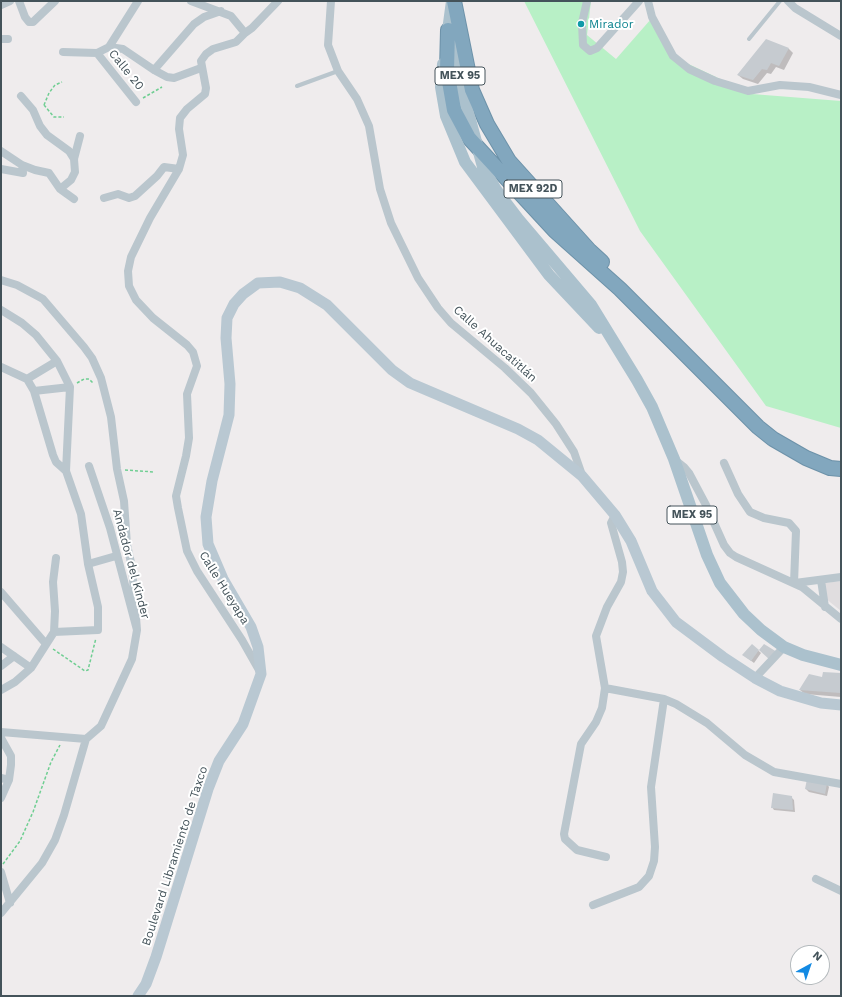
<!DOCTYPE html>
<meta charset="utf-8">
<style>
body{margin:0}
#map{position:relative;width:842px;height:997px;overflow:hidden;background:#efeced;font-family:"Work Sans",sans-serif}
canvas{display:block}
.frame{position:absolute;inset:0;border:2px solid #44535a;pointer-events:none}
.north{position:absolute;left:790px;top:945px;width:40px;height:40px;box-sizing:border-box;background:#fff;border:1px solid #b4babd;border-radius:50%;rotate:40deg;font-size:11px;font-weight:700;line-height:16px;text-align:center;color:#44535a}
.north::after{content:'';display:block;margin:auto;width:14px;height:18px;background:#138ae3;clip-path:polygon(50% 0,100% 100%,50% 72%,0 100%)}
</style>
<div id="map">
<canvas width="842" height="997"></canvas>
<div class="frame"></div>
<div class="north">N</div>
</div>
<script>
const g = document.querySelector('canvas').getContext('2d');
g.lineJoin = 'round';
function fillPath(path, color) { g.fillStyle = color; g.fill(path, 'evenodd'); }
const poly = rows => new Path2D(rows.map(r => 'M' + r).join(''));
function trace(path, color, width, dash) { g.strokeStyle = color; g.lineWidth = width; g.lineCap = dash ? 'butt' : 'round'; g.setLineDash(dash || []); g.stroke(path); }
function label(font, color, halo, rows, align = 'center') {
  g.font = font + ' "Work Sans",sans-serif'; g.lineWidth = 4; g.setLineDash([]); g.textBaseline = 'middle'; g.strokeStyle = halo; g.fillStyle = color; for (const [text, x, y, turn = 0] of rows) {
    g.save(); g.translate(x, y); g.rotate((+turn || 0) * Math.PI / 180); g.textAlign = isNaN(turn) ? turn : align; if (halo) g.strokeText(text, 0, 0); g.fillText(text, 0, 0); g.restore();
  }
}
fillPath(poly([
 [841,581,841,611,825,598,824,583]
]), '#e0dddf');
fillPath(poly([
 [524,1,591,1,587,35,616,59,651,19,678,59,752,94,841,101,841,428,766,406,640,231]
]), '#b8f0c6');
fillPath(poly([
 [766,40,789,49,793,53,784,70,776,67,771,74,767,73,758,84,743,79,738,75],
 [752,645,761,653,754,663,746,657],
 [841,674,841,697,805,694,800,690],
 [827,784,829,787,827,796,809,792,806,789],
 [791,797,794,800,795,812,774,810,772,807]
]), '#0003');
fillPath(poly([
 [766,39,789,48,779,66,771,63,767,70,762,69,753,80,737,75],
 [752,644,759,650,764,644,777,652,770,660,759,650,751,661,742,655],
 [823,672,841,673,841,693,799,690,809,674,822,677],
 [807,779,827,783,825,794,805,789],
 [773,793,792,796,793,810,771,808]
]), '#c6cbd0');
const highway = poly([
 [454,1,472,90,487,124,509,161,590,251,602,262],
 [448,30,447,70,454,110,469,138,555,231,620,289,758,427,773,439,806,458,830,468,841,469]
]);
trace(highway, '#6d92a9', 16);
trace(poly([
 [143,98,162,87],
 [44,105,49,93,55,85,62,82],
 [44,105,54,117,64,117],
 [77,383,84,379,89,379,93,383],
 [125,470,154,472],
 [53,649,85,671,88,670,96,638],
 [3,864,20,841,33,812,51,762,60,745]
]), '#6fce92', 1.5, [3, 2]);
trace(poly([
 [749,39,780,1],
 [297,86,338,71]
]), '#bac6cd', 4);
trace(poly([
 [19,1,25,17,29,22,33,22,55,1],
 [191,1,231,16,245,33],
 [331,1,328,45,338,71,357,99,369,126,380,189,391,223,418,278,438,308,451,323,505,368,531,393,556,424,574,452,582,475],
 [587,1,582,23,583,45,590,51,597,48,639,1],
 [648,1,652,17,673,56,689,69,715,81,748,91,780,85,809,87,841,95],
 [788,1,795,8,841,36],
 [1,5,10,1],
 [1,39,8,39],
 [109,47,138,1],
 [63,52,97,53,109,47,123,49,154,70,167,77,174,78,201,68],
 [97,53,136,102],
 [154,70,194,24,204,17,221,11],
 [21,96,33,110,40,126,47,135,69,151,74,159],
 [1,151,22,165,35,170,49,173,60,189,74,199],
 [1,169,23,173,22,165],
 [60,189,71,180,75,172,74,159,80,136],
 [104,198,118,194,129,198,135,196,157,176,164,167,179,169],
 [1,280,17,285,43,299,84,347,92,358,101,378,111,417,117,469,124,501,127,545,132,567,137,630],
 [1,310,22,323,36,335,57,361,70,387,66,471,81,514,88,564,98,607,98,630,54,632],
 [1,367,27,379,34,391,53,455,56,462,66,471],
 [27,379,57,361],
 [34,391,70,387],
 [674,459,684,467,689,473,706,505,724,545,730,553,736,557,802,587,841,619],
 [724,463,738,494,750,512,764,518,789,523,796,531,794,583],
 [88,564,116,556],
 [821,580,825,607],
 [795,583,841,577],
 [1,592,46,644],
 [54,632,55,611,53,582,56,558],
 [1,647,31,668],
 [1,666,14,656],
 [259,670,242,640,197,571,187,551,178,508,176,496,186,456,189,438,187,394,197,366,193,352,187,345,153,318,136,300,129,286,128,271,131,257,150,218,179,169,183,155,179,129,180,118,187,109,205,94,206,88,201,61,206,54,213,49,236,42,245,33,252,28,278,1],
 [755,678,784,647],
 [605,688,664,699,676,704,707,723,745,755,774,772,841,784],
 [1,690,15,682,31,668,54,632],
 [1,732,86,739,101,726,132,659,137,630,110,528,89,466],
 [1,738,11,756,11,765,9,780,1,798],
 [1,778,9,780],
 [606,857,577,850,565,839,564,834,581,744,596,722,602,708,605,688,596,636,607,607,621,582,623,572,622,562,611,523,615,515],
 [1,872,10,903],
 [816,879,841,891],
 [593,905,639,887,649,876,654,861,655,847,651,787,664,699],
 [1,913,42,863,55,840,64,815,86,739]
]), '#bac6cd', 8);
trace(poly([
 [138,996,146,984,156,957,208,789,219,761,243,724,261,674,258,647,251,627,223,579,208,544,206,517,212,481,229,415,230,384,226,338,227,318,234,304,243,294,258,283,280,282,300,288,327,305,392,370,410,383,518,429,538,440,582,476,615,515,631,541,652,591,676,622,723,657,755,678,780,691,821,703,841,705]
]), '#b9c8d2', 11);
trace(poly([
 [457,36,457,55,463,94,483,167,496,190,518,219,591,305,637,380,652,407,674,459,707,555,720,583,744,614,761,630,784,647,803,655,841,665],
 [447,38,452,1],
 [443,64,441,87,446,116,465,162,549,275,599,328]
]), '#abc1cd', 12);
trace(highway, '#82a7be', 14);
for (const [x, y, r, color] of [
 [581,24,4,"#0f9aa8"]
]) { const dot = new Path2D(); dot.arc(x, y, r, 0, 2 * Math.PI); g.fillStyle = color; g.fill(dot); trace(dot, '#fff', 1.5); }
for (const [x, y, w] of [
 [460,76,50],
 [533,189,58],
 [692,515,50]
]) { const box = new Path2D(); box.roundRect(x - w / 2, y - 9, w, 18, 3); g.fillStyle = '#fff'; g.fill(box); trace(box, '#44535a', 1); }
label('bold 11px', '#44535a', null, [
 ["MEX 95",460,76],
 ["MEX 92D",533,189],
 ["MEX 95",692,515]
]);
label('12px', '#0d838f', '#fff', [
 ["Mirador",589,24]
], 'left');
label('12px', '#44535a', '#fff', [
 ["Calle 20",126,70,51],
 ["Calle Ahuacatitlán",495,344,42],
 ["Andador del Kinder",131,564,75],
 ["Calle Hueyapa",224,588,58],
 ["Boulevard Libramiento de Taxco",175,856,-72]
]);
</script>
